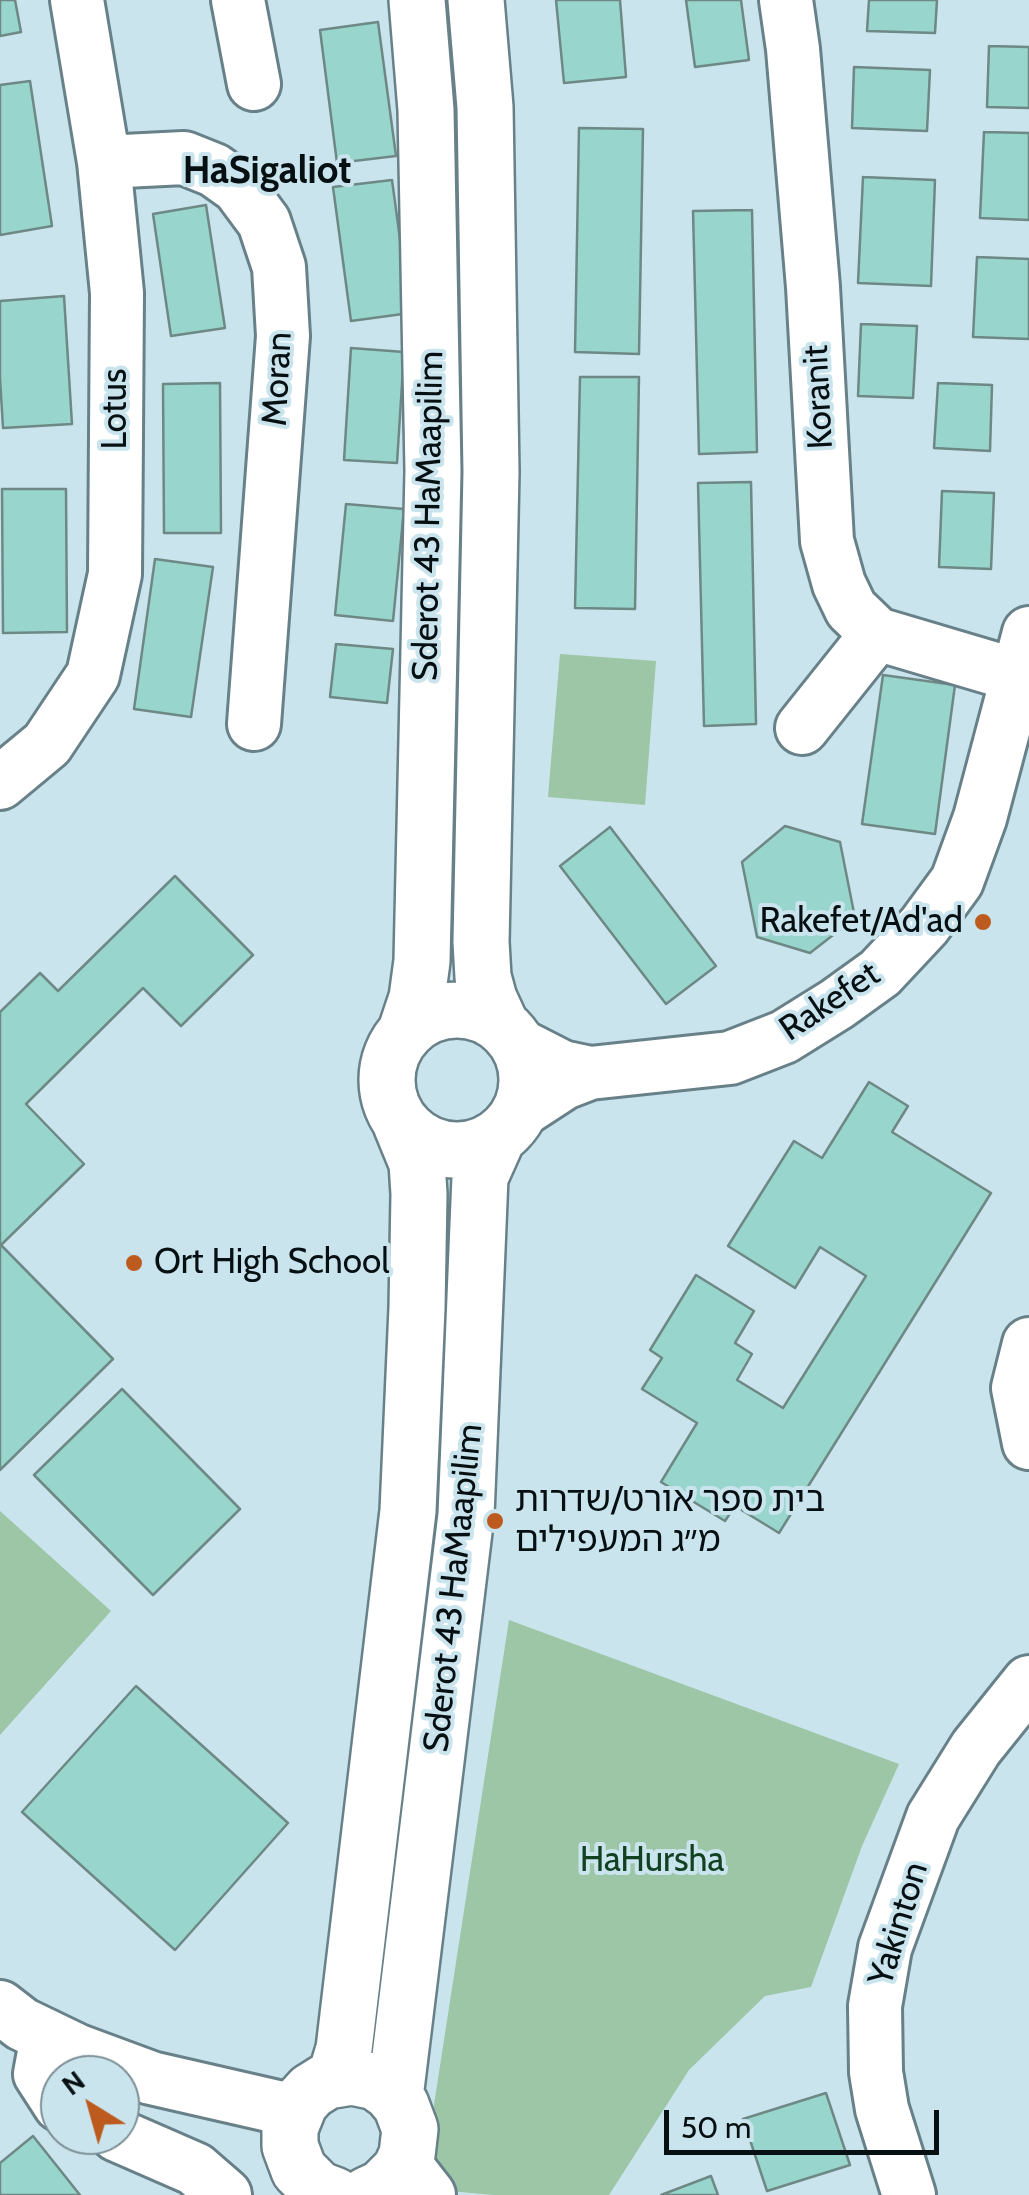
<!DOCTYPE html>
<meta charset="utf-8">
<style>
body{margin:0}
#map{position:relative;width:1029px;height:2195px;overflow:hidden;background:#cae4ed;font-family:Cabin,sans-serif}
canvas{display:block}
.north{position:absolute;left:40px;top:2055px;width:100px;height:100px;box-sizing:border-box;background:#cae4ed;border:2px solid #7c8f95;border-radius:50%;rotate:323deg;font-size:28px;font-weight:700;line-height:40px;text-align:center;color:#060f12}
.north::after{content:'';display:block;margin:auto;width:35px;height:45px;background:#bd5b1e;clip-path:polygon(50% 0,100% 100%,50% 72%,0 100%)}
.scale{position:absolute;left:664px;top:2110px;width:275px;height:45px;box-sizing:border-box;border:5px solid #060f12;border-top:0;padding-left:12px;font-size:30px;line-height:35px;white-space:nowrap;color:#060f12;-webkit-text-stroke:8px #cae4ed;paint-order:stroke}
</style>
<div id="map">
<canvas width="1029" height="2195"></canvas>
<div class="north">N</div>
<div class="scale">50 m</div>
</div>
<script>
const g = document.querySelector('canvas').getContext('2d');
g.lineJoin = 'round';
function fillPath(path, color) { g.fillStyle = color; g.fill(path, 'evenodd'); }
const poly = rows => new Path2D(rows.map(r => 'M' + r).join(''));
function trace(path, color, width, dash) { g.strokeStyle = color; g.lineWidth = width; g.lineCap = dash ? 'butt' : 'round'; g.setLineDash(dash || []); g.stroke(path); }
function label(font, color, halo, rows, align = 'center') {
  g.font = font + ' Cabin,"Noto Sans Hebrew",sans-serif'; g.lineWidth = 8; g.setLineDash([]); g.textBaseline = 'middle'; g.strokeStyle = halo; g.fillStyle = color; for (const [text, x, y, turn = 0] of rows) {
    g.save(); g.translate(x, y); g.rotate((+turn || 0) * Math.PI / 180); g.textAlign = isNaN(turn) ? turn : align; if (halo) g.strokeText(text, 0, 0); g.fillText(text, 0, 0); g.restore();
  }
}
fillPath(poly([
 [560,654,656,661,645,805,548,797],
 [0,1511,111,1611,0,1735],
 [509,1620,899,1764,862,1846,811,1987,765,1996,689,2070,609,2195,494,2195,449,2191,420,2195]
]), '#9cc6a5');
const building = poly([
 [0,0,15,0,21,32,0,36,0,0],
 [556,0,620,0,626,77,564,83,556,0],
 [686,0,741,0,749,60,695,67,686,0],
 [869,0,937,0,935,33,867,31,869,0],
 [378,22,396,156,337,163,320,30,378,22],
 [989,46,1029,47,1029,108,987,107,989,46],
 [854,67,930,70,927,131,852,128,854,67],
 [30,81,52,226,0,235,0,85,30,81],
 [579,128,643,129,639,354,575,352,579,128],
 [984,132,1029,133,1029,220,980,218,984,132],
 [863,177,935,180,931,286,858,283,863,177],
 [392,180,410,313,351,321,333,187,392,180],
 [206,205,225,328,171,336,153,214,206,205],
 [752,210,757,452,699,454,693,211,752,210],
 [977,257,1029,259,1029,339,973,337,977,257],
 [64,296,72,424,3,428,0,378,0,301,64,296],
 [861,324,917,326,913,398,858,396,861,324],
 [351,348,404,352,397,463,344,460,351,348],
 [580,377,639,377,635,609,575,608,580,377],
 [220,383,221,533,164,533,163,384,220,383],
 [938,383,992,385,990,451,934,448,938,383],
 [751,482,756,724,704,726,698,483,751,482],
 [2,489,66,489,67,632,3,633,2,489],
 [942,491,994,493,991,569,939,567,942,491],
 [346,504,404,509,393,621,335,615,346,504],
 [155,559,213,567,191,717,134,709,155,559],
 [336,644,393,649,387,703,330,697,336,644],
 [883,675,955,685,935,834,862,824,883,675],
 [785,826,840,842,855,918,810,953,757,937,742,862,785,826],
 [610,827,716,966,666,1004,560,866,610,827],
 [175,876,253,955,181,1026,143,988,26,1104,84,1164,1,1245,113,1359,0,1470,0,1012,40,973,58,991,175,876],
 [869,1082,908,1106,892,1132,991,1193,779,1533,735,1506,725,1521,661,1482,697,1423,642,1389,662,1358,650,1350,696,1275,754,1311,735,1343,752,1354,737,1380,783,1408,866,1276,820,1247,795,1288,728,1246,794,1141,822,1158,869,1082],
 [122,1389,240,1509,153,1595,34,1475,122,1389],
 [136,1686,288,1823,175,1950,22,1812,136,1686],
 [826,2093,850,2165,767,2191,743,2119,826,2093],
 [33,2136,80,2195,0,2195,0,2163,33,2136],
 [711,2176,718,2195,661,2195,711,2176]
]);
fillPath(building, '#98d6cd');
trace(building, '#6e8885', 2.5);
const minor = poly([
 [238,0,254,84],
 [786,0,793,49,813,287,827,541,839,584,851,609,877,634,1029,679],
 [104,162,184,158,214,170,238,187,264,222,279,267,283,336,254,724],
 [802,728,877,634],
 [0,783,47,744,93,675,115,574,117,293,104,162,77,0],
 [519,1045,562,1067,590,1073],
 [521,1111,564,1083,590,1073,730,1058,784,1037,837,1004,880,973,924,926,957,881,980,818,1029,633],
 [1029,1344,1018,1388,1029,1443],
 [0,2007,22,2024,78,2051,151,2078,295,2111],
 [47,2036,40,2074,60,2105],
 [117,2135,195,2169,225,2195],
 [404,2163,429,2195],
 [909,2195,882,2109,876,2072,875,2006,885,1948,933,1817,976,1748,1029,1682]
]);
const major = poly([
 [476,0,485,107,491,472,481,942,483,977,489,999,501,1025],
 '387 1080a70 70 0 1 1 140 0a70 70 0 1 1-140 0Z',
 [406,1031,417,998,422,961,433,471,426,110,417,0],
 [335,2079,344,2049,408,1511,417,1308,419,1194,417,1163,401,1124],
 [395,2097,466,1515,480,1177,497,1139],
 [334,2195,318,2189,299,2170,290,2146,290,2128,300,2103,311,2091,327,2081,352,2077,376,2082,390,2092,401,2105,410,2129,407,2155,400,2170,382,2188,367,2195]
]);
trace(minor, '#688088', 58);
trace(major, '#688088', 60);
trace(minor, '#fff', 52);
trace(major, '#fff', 55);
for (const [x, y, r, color] of [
 [983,922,10,"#bd5b1e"],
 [134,1263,10,"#bd5b1e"],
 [495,1521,10,"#bd5b1e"]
]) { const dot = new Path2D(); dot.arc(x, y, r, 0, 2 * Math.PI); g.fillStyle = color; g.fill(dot); trace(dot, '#cae4ed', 4); }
label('35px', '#060f12', '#cae4ed', [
 ["Moran",278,379,-87],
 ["Koranit",819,397,-93],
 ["Lotus",116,409,-90],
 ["Sderot 43 HaMaapilim",429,516,-89],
 ["Rakefet",830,1002,-34],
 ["Sderot 43 HaMaapilim",454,1588,-84],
 ["Yakinton",899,1924,-73]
]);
label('35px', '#060f12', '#cae4ed', [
 ["Rakefet/Ad'ad",963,922,"right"],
 ["Ort High School",154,1263],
 ["בית ספר אורט/שדרות",515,1501],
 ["מ״ג המעפילים",515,1541]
], 'left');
label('35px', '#114121', '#cae4ed', [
 ["HaHursha",652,1861]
]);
label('bold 38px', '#060f12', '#cae4ed', [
 ["HaSigaliot",267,172]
]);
</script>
